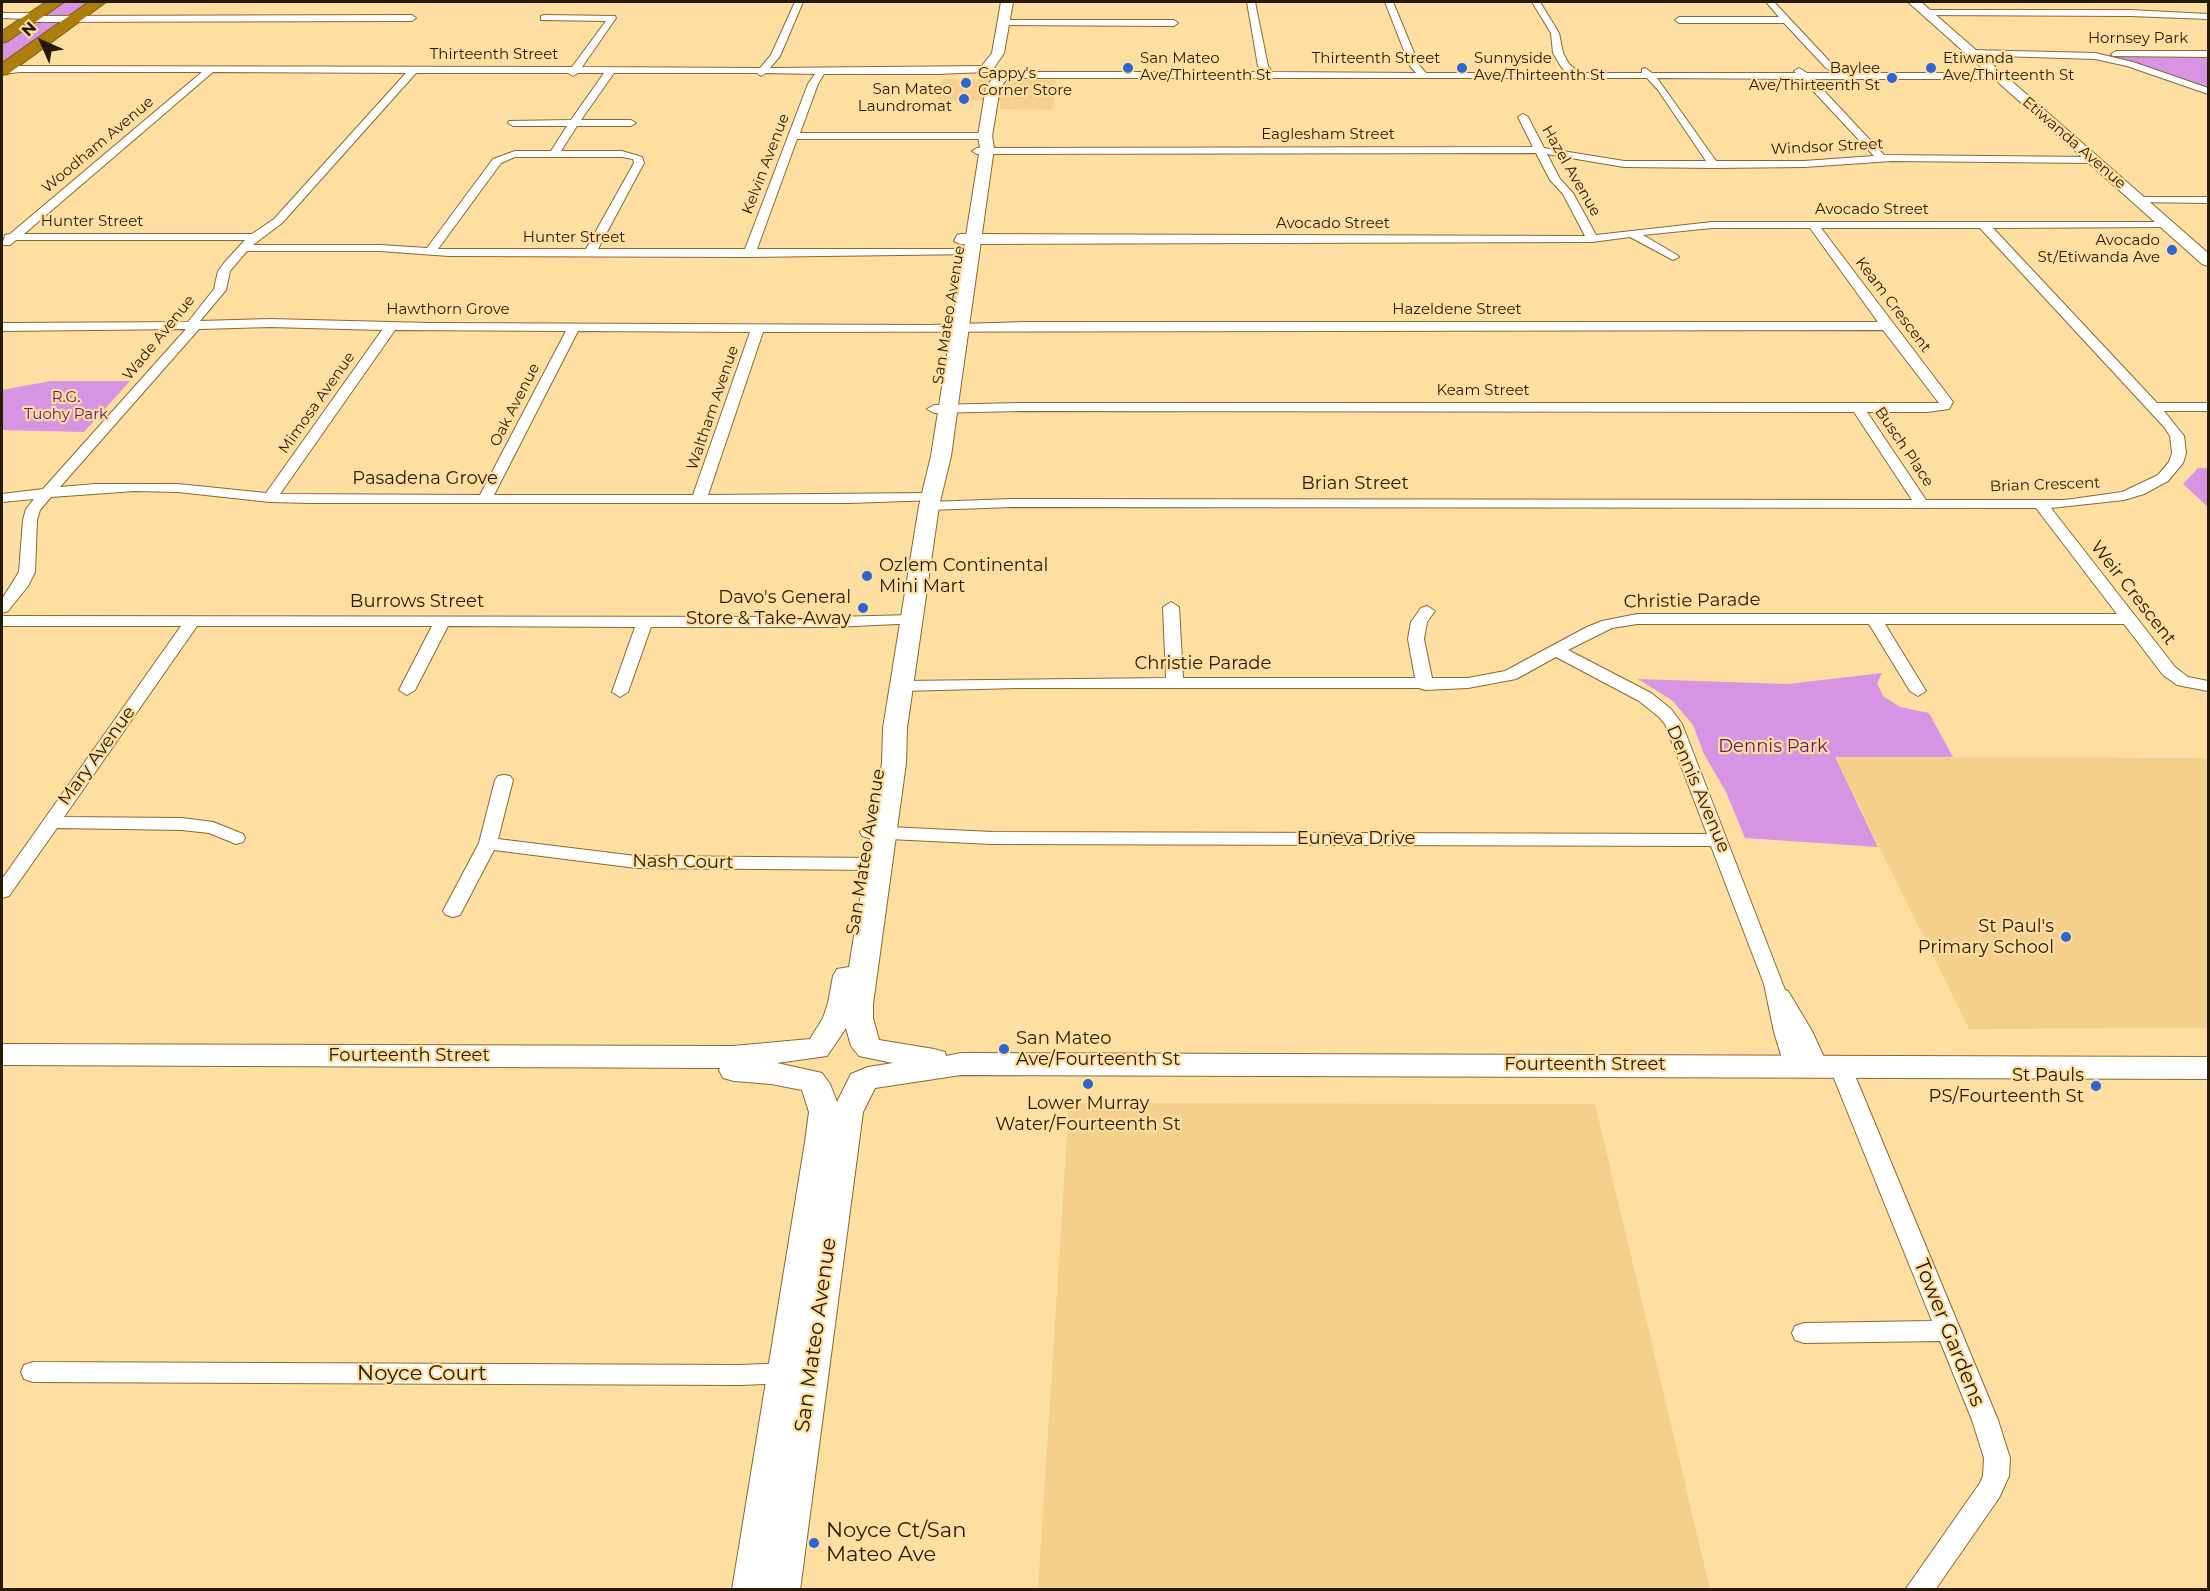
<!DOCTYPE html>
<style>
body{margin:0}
#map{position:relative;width:2210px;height:1591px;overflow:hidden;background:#ffdea2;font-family:Montserrat,sans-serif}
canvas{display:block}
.frame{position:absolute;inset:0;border:3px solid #261a03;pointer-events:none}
.north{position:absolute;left:12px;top:12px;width:60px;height:60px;-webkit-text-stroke:4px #ffdea2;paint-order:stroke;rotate:315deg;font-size:16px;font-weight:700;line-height:24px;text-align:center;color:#261a03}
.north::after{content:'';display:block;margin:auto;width:21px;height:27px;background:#261a03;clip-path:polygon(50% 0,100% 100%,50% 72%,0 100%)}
</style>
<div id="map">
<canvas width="2210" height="1591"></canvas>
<div class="frame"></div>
<div class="north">N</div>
</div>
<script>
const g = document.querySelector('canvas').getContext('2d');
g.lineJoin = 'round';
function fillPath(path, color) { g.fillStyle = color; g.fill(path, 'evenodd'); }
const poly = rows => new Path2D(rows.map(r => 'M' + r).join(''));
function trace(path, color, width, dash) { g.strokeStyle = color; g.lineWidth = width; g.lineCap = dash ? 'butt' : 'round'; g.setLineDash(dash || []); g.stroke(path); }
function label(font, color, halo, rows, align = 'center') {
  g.font = font + ' Montserrat,sans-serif'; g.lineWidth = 4.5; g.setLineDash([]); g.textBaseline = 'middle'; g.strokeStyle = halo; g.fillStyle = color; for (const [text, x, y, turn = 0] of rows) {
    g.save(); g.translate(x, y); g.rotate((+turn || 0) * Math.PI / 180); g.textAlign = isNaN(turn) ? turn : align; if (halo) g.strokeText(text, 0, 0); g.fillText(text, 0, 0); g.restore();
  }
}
fillPath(poly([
 [942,79,1056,80,1053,110,1000,109,1000,101,937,101],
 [1835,757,2208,758,2208,1028,1969,1029],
 [1069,1103,1595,1104,1710,1589,1038,1589]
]), '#f5d08d');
fillPath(poly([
 [62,2,91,2,72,16,41,16],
 [32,21,63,22,2,64,2,42],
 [2105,55,2208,56,2208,89,2198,86],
 [51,381,130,381,84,432,2,430,2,390],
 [2198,468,2208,468,2208,507,2183,484],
 [1882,673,1877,683,1883,696,1900,707,1929,713,1953,757,1835,757,1878,847,1745,838,1726,792,1704,754,1693,725,1673,701,1638,679,1788,684]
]), '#d794e2');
const street = poly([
 [795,2,803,2,780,56,770,68,986,66,991,69,986,72,937,74,824,74,818,84,800,133,985,133,990,136,985,139,797,139,757,249,971,249,977,252,975,254,749,257,449,256,380,251,247,251,230,271,226,290,200,321,270,319,430,323,927,325,1026,322,1878,322,1810,228,1712,228,1643,235,1677,255,1679,257,1673,260,1630,237,1592,242,960,244,954,241,957,235,961,234,1585,236,1563,194,1550,180,1536,153,977,154,972,151,977,148,1533,147,1518,117,1523,114,1528,117,1544,148,1624,161,1706,161,1658,90,1647,78,1006,78,1001,75,1006,72,1262,72,1258,66,1247,2,1255,2,1268,66,1272,72,1416,73,1410,66,1385,2,1393,2,1419,65,1426,73,1568,73,1562,68,1553,53,1551,33,1532,2,1540,2,1559,33,1563,53,1569,64,1580,73,1642,73,1642,69,1645,68,1652,73,1796,73,1794,71,1799,68,1807,73,1835,73,1826,68,1784,23,1679,23,1675,20,1679,17,1779,17,1766,2,1774,2,1832,64,1847,73,1998,73,2003,76,1998,79,1813,79,1884,155,2093,157,2098,160,2093,163,1892,161,1804,167,1714,168,1624,167,1547,154,1560,179,1573,193,1596,235,1712,222,2171,222,2173,224,2167,227,1993,228,2157,403,2208,403,2208,411,2164,411,2184,436,2186,453,2183,463,2168,481,2144,494,2124,500,2051,508,2175,667,2188,677,2208,681,2208,691,2177,685,2163,675,2124,624,1885,624,1926,691,1918,696,1910,691,1869,624,1637,624,1612,628,1568,650,1651,693,1671,709,1682,724,1785,990,1788,991,1812,1031,1828,1066,1825,1071,1817,1074,1809,1071,1804,1061,1806,1065,1803,1070,1795,1073,1787,1070,1784,1065,1774,1032,1764,984,1711,846,992,844,869,838,862,836,860,832,862,828,869,826,992,832,1707,834,1665,724,1659,717,1639,701,1556,657,1516,679,1468,688,1425,690,1419,688,1018,688,901,691,893,686,901,681,1166,678,1163,607,1171,602,1179,607,1183,678,1415,678,1408,639,1411,622,1421,608,1427,606,1435,611,1427,622,1424,639,1432,678,1468,678,1505,671,1587,627,1602,621,1637,614,2117,614,2036,508,1012,507,929,510,922,506,929,502,1012,499,1912,500,1854,412,1021,411,934,413,927,409,934,405,1021,403,1939,403,1883,330,763,332,708,495,930,493,937,497,935,500,850,503,309,503,270,502,178,492,135,491,51,497,40,510,37,520,35,572,28,586,8,611,2,613,2,599,19,572,23,520,26,509,34,499,2,502,2,494,43,489,186,329,2,331,2,323,188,322,214,289,218,271,224,263,245,240,16,240,10,245,2,245,5,235,10,234,202,72,20,72,2,74,2,68,20,66,572,67,606,21,541,20,541,16,544,15,615,16,616,18,582,67,760,68,771,55,795,2],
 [213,72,406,73,274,219,252,234,24,234,213,72],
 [416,73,568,73,573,76,578,73,604,73,571,120,509,121,508,123,513,126,567,126,551,151,515,151,493,159,427,248,380,245,253,245,282,223,416,73],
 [614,73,757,73,761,76,766,73,815,74,808,84,745,249,598,249,644,163,642,157,622,151,561,151,577,126,631,126,636,123,631,120,581,120,614,73],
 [1657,78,1802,79,1874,156,1804,161,1716,161,1657,78],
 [515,157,622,157,633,159,634,163,586,249,438,249,501,163,515,157],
 [1821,228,1980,228,2165,428,2170,436,2172,453,2169,462,2158,475,2122,492,2065,500,1926,500,1867,412,1927,412,1949,409,1953,402,1821,228],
 [270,327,382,330,266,493,178,484,95,484,60,487,199,329,270,327],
 [395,330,566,331,480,495,280,494,395,330],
 [578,331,750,332,693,495,494,495,578,331],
 [1926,10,2130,10,2208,14,2208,19,2130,16,1923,15,1922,13,1926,10],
 [35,13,39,16,412,15,416,18,412,21,31,22,27,19,2,18,2,13,35,13],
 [1003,20,1174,20,1178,23,1174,26,1000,25,999,23,1003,20],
 [1971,50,2095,53,2133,62,2208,88,2208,94,2127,66,2095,59,1968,55,1966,53,1971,50],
 [2116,51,2208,51,2208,57,2113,56,2111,54,2116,51],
 [2138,197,2208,197,2208,203,2134,202,2134,198,2138,197],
 [913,615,919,617,921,620,919,623,833,627,651,627,628,692,620,697,612,692,635,627,448,626,415,690,407,695,399,690,432,626,197,626,64,817,182,818,213,822,243,834,245,838,243,842,236,844,209,833,182,830,57,828,9,896,2,898,2,879,181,626,2,626,2,616,833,617,913,615],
 [504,775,510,776,513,780,498,839,636,856,879,858,886,860,888,864,886,868,879,870,636,868,494,850,460,915,453,917,446,915,443,911,479,843,495,780,498,776,504,775],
 [1840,1058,1848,1061,1851,1066,1998,1420,2010,1458,2009,1476,1999,1498,1935,1590,1905,1590,1980,1483,1983,1476,1984,1458,1972,1420,1940,1341,1804,1343,1795,1340,1792,1333,1795,1326,1804,1323,1932,1321,1829,1066,1832,1061,1840,1058],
 [33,1362,740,1365,790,1363,799,1366,802,1373,799,1380,790,1383,740,1385,33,1382,24,1379,21,1372,24,1365,33,1362]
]);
const secondary = poly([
 [1001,2,1013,2,1004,53,992,71,987,72,980,68,992,53,1001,2],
 [1908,2,1921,2,2208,253,2208,266,2202,264,1908,2],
 [1002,72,1009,76,1000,88,992,136,994,148,958,405,951,456,939,506,907,728,906,763,873,1004,873,1018,879,1040,934,1049,945,1052,946,1056,961,1053,2208,1057,2208,1079,961,1075,875,1088,863,1112,800,1590,732,1590,805,1142,809,1112,802,1090,771,1084,734,1081,723,1078,719,1070,720,1068,2,1065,2,1044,733,1046,810,1039,823,1018,828,1003,833,976,837,969,849,967,882,763,883,728,919,506,931,456,980,148,978,136,986,87,997,73,1002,72],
 [846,1028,851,1046,859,1056,893,1063,868,1067,851,1074,837,1102,830,1084,822,1073,777,1063,827,1056,846,1028]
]);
const highway = poly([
 [46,2,64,2,8,41,2,43,2,31,46,2],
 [89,2,106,2,8,74,2,75,2,63,89,2]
]);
trace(street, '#876930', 2);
trace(secondary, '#876930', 2);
trace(highway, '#7d5b0a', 2);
fillPath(street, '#fff');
fillPath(secondary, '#fff');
fillPath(highway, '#ac7e0e');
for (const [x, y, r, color] of [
 [1128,68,6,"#2d66d4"],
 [1462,68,6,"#2d66d4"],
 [1931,68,6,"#2d66d4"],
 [1892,78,6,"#2d66d4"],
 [966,83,6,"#2d66d4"],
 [964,99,6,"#2d66d4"],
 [2172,250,6,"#2d66d4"],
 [867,576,6,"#2d66d4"],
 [863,608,6,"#2d66d4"],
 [2066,937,6,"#2d66d4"],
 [1004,1049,6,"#2d66d4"],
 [1088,1084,6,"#2d66d4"],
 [2096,1086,6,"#2d66d4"],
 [814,1543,6,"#2d66d4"]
]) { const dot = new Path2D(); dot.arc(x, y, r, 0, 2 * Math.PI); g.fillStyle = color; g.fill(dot); trace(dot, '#ffdea2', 2); }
label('15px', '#261a03', '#ffdea2', [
 ["Hornsey Park",2138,39],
 ["Thirteenth Street",494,55],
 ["Thirteenth Street",1376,59],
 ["Eaglesham Street",1328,135],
 ["Etiwanda Avenue",2074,143,41],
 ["Woodham Avenue",98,145,-40],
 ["Windsor Street",1827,147,-3],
 ["Kelvin Avenue",766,164,-69],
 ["Hazel Avenue",1571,171,60],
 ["Avocado Street",1872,210],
 ["Hunter Street",92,222],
 ["Avocado Street",1333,224],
 ["Hunter Street",574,238],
 ["Keam Crescent",1893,305,53],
 ["Hawthorn Grove",448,310],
 ["Hazeldene Street",1457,310],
 ["San Mateo Avenue",949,315,-81],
 ["Wade Avenue",159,338,-51],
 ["Keam Street",1483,391],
 ["Mimosa Avenue",317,403,-55],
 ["Oak Avenue",515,405,-63],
 ["Waltham Avenue",713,408,-71],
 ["Busch Place",1904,447,56],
 ["Brian Crescent",2045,485,-2]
]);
label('15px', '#261a03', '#ffdea2', [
 ["San Mateo",1140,59],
 ["Ave/Thirteenth St",1140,76],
 ["Sunnyside",1474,59],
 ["Ave/Thirteenth St",1474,76],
 ["Etiwanda",1943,59],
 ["Ave/Thirteenth St",1943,76],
 ["Baylee",1880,69,"right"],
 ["Ave/Thirteenth St",1880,86,"right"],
 ["Cappy's",978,74],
 ["Corner Store",978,91],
 ["San Mateo",952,90,"right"],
 ["Laundromat",952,107,"right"],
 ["Avocado",2160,241,"right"],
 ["St/Etiwanda Ave",2160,258,"right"]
], 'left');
label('15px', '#5e1569', '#ffdea2', [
 ["R.G.",66,398],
 ["Tuohy Park",66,415]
]);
label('18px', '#261a03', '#ffdea2', [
 ["Pasadena Grove",425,479],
 ["Brian Street",1355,484],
 ["Weir Crescent",2133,593,52],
 ["Christie Parade",1692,601,-1],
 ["Burrows Street",417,602],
 ["Christie Parade",1203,664],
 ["Mary Avenue",97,756,-54],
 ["Dennis Avenue",1698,789,67],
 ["Euneva Drive",1356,839],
 ["San Mateo Avenue",866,852,-81],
 ["Nash Court",683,862,1],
 ["Fourteenth Street",409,1056],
 ["Fourteenth Street",1585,1065]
]);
label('18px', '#261a03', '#ffdea2', [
 ["Ozlem Continental",879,566,"left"],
 ["Mini Mart",879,587,"left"],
 ["Davo's General",851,598],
 ["Store & Take-Away",851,619],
 ["St Paul's",2054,927],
 ["Primary School",2054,948],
 ["San Mateo",1016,1039,"left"],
 ["Ave/Fourteenth St",1016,1060,"left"],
 ["St Pauls",2084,1076],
 ["PS/Fourteenth St",2084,1097],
 ["Lower Murray",1088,1104,"center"],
 ["Water/Fourteenth St",1088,1125,"center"]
], 'right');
label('18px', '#5e1569', '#ffdea2', [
 ["Dennis Park",1773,747]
]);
label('21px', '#261a03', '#ffdea2', [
 ["Tower Gardens",1949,1333,68],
 ["San Mateo Avenue",816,1335,-82],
 ["Noyce Court",422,1374]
]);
label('21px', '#261a03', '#ffdea2', [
 ["Noyce Ct/San",826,1531],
 ["Mateo Ave",826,1555]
], 'left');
</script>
